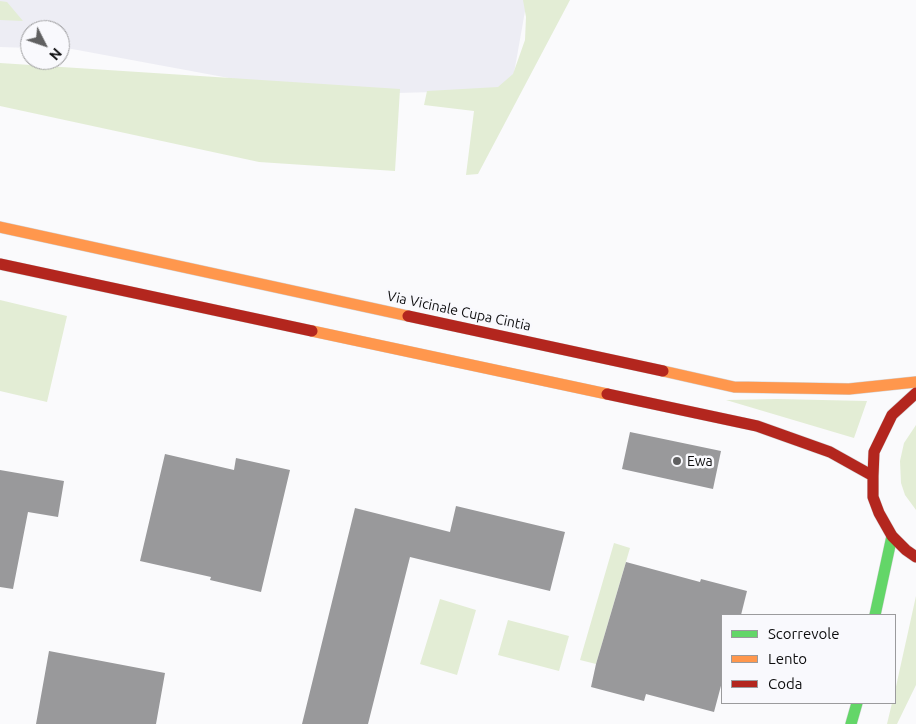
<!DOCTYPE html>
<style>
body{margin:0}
#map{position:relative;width:916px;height:724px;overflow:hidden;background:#fafafc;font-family:Ubuntu,sans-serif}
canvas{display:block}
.legend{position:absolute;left:721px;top:614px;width:175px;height:90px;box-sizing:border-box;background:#f9f9fd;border:1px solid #9b9b9d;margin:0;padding:6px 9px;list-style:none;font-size:15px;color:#0d0d0e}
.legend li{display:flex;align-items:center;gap:10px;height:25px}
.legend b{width:25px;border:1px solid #9b9b9d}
.north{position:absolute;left:20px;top:20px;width:50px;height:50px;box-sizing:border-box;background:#f9f9fd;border:1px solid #9b9b9d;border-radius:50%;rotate:131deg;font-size:14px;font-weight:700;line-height:20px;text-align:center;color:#0d0d0e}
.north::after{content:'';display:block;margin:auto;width:18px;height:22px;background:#606061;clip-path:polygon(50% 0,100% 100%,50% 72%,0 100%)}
</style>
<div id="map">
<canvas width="916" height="724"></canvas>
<ul class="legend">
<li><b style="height:6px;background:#63d668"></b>Scorrevole</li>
<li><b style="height:6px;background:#ff974d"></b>Lento</li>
<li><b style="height:6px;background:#b3261e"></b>Coda</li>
</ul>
<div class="north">N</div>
</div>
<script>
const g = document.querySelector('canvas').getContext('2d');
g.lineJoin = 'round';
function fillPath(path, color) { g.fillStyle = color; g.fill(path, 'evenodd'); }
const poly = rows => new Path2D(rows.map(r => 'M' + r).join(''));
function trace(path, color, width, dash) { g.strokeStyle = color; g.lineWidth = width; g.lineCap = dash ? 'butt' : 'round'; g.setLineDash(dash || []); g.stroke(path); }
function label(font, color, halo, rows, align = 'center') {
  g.font = font + ' Ubuntu,sans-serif'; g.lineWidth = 5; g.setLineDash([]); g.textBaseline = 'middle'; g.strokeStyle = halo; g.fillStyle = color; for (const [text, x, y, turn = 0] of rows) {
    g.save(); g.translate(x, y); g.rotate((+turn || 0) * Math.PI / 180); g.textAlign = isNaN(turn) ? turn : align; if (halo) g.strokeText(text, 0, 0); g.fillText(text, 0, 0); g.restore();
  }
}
fillPath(poly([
 [0,0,527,0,511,90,321,95,72,49,60,49,60,30,30,30,30,48,0,47]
]), '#ededf4');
fillPath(poly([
 [523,0,570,0,478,174,466,175,474,111,424,105,427,91,498,87,513,74,525,40,526,17],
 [0,1,7,2,23,21,0,20],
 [0,63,400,89,395,171,259,162,0,106],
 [0,300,67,316,47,402,0,391],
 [777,399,867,401,854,438,726,400],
 [916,425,916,510,905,495,901,483,900,461,904,443],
 [614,543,630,548,596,664,580,660],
 [916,596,916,685,897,724,887,724,892,703,895,703,895,691],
 [440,599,476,610,457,675,420,664],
 [508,620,569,636,559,671,498,655]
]), '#e3edd5');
fillPath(poly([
 [630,432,721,451,713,489,622,469],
 [165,454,234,470,236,458,290,470,261,592,210,580,211,577,140,561],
 [0,470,64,481,58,517,28,512,13,589,0,587],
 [456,506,565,532,550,591,410,557,368,724,302,724,355,508,450,532],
 [626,562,700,582,701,579,747,591,741,615,722,615,722,682,714,712,646,694,644,701,591,687,596,664],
 [49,651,165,673,156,724,36,724]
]), '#99999b');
const fast = poly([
 [875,615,892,536],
 [851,724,857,703]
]);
const slow = poly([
 [0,227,408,316],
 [312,331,607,394],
 [663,371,734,387,849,389,916,382]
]);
const jam = poly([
 [0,264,312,331],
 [408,316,663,371],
 [916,393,892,415,874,452,873,476,873,497,879,513,892,536,906,550,916,557],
 [607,394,757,426,830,452,873,476]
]);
trace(fast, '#d4d4d6', 12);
trace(slow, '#d4d4d6', 12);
trace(jam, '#d4d4d6', 12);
trace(fast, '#63d668', 11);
trace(slow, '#ff974d', 11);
trace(jam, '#b3261e', 11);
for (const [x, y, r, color] of [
 [677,461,5,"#606061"]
]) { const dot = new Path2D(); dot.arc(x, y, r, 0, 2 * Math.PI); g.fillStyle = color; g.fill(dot); trace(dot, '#f9f9fd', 2); }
label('14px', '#0d0d0e', '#f9f9fd', [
 ["Via Vicinale Cupa Cintia",459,311,12]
]);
label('14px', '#0d0d0e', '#f9f9fd', [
 ["Ewa",687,461]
], 'left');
</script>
